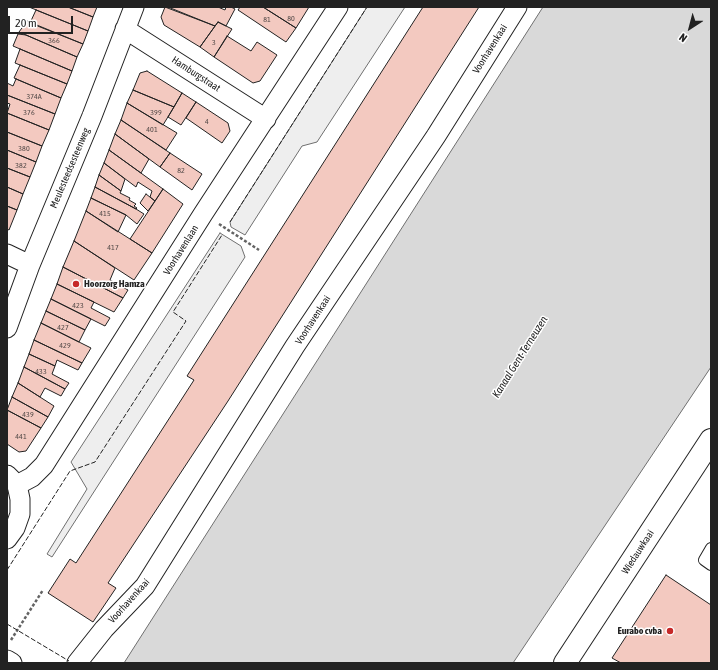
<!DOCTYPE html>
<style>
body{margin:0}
#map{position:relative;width:718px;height:670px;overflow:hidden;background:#fff;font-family:"Asap Condensed",sans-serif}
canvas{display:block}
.frame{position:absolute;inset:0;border:8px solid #222;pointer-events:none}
.north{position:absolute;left:670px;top:8px;width:40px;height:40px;-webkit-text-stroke:3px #fff;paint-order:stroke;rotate:216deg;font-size:11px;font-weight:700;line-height:16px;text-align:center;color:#222}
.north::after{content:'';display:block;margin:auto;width:14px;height:18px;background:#222;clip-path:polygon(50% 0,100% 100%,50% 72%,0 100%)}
.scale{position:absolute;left:8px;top:16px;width:65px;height:18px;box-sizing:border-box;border:2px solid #222;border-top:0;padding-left:5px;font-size:12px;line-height:14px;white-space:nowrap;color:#222;-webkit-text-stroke:3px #fff;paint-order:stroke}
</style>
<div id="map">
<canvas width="718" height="670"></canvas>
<div class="frame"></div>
<div class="north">N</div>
<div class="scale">20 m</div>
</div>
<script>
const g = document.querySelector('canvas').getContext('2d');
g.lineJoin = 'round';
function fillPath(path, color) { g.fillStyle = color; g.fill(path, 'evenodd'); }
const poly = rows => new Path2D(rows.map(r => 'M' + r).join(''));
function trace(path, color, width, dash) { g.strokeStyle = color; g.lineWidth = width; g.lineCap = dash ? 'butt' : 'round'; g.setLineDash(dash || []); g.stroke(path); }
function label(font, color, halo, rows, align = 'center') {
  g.font = font + ' "Asap Condensed",sans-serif'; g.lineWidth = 3; g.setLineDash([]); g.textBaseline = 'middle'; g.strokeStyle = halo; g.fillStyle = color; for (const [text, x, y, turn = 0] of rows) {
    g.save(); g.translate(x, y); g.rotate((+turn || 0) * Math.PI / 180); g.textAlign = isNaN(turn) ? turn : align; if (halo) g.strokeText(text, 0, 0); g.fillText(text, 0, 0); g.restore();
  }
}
const green = poly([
 [367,7,405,7,317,142,302,146,245,235,231,227,230,222,367,7],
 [220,233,241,246,245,257,52,557,47,554,87,489,71,462,220,233]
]);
fillPath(green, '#eee');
trace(green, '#6f6f6f', 1);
const water = poly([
 [543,7,711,7,711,367,513,663,124,663,543,7]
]);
fillPath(water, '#d9d9d9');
trace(water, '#6f6f6f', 1);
const building = poly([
 [29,7,68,7,93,17,88,31,29,7],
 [68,7,97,7,93,17,68,7],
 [165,7,215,26,200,47,164,25,161,17,165,7],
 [168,7,218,7,225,10,226,7,231,7,235,9,226,26,218,22,215,26,168,7],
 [240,7,263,7,296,28,286,42,238,10,240,7],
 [263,7,309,7,296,28,263,7],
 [423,7,479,7,228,401,108,583,116,588,93,622,48,593,70,559,76,563,194,380,187,376,423,7],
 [36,10,88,31,83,44,30,23,36,10],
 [27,21,83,44,77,57,19,32,27,21],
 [218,22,232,29,214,57,200,47,218,22],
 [18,34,26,35,77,57,72,71,13,46,18,34],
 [227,36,251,51,257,42,277,55,260,81,253,83,214,57,227,36],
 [20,49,72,71,67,84,15,63,20,49],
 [20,65,67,84,61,98,14,78,20,65],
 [147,71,182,93,174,107,133,90,140,73,147,71],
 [16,79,61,98,55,114,7,95,7,83,13,86,16,79],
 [133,90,174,107,163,125,127,103,133,90],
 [182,93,196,102,181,125,168,117,182,93],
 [7,95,55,114,49,130,7,113,10,104,7,103,7,95],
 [196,102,228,123,230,131,222,143,186,118,196,102],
 [127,103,177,133,166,150,121,120,127,103],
 [7,113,49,130,42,146,7,132,7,113],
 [121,120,170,153,160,167,115,134,121,120],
 [7,132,42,146,36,162,7,150,7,132],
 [115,134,149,159,141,173,109,150,115,134],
 [7,150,36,162,30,177,7,168,7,150],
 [109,150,163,189,155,201,150,197,152,191,138,182,136,187,104,163,109,150],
 [170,153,202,174,192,190,160,167,170,153],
 [104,163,125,179,121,191,99,175,104,163],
 [7,168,30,177,23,194,7,187,7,168],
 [99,175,121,191,120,193,130,198,129,200,136,204,134,206,137,208,136,209,95,187,99,175],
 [7,187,23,194,17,210,7,206,7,187],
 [95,187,136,209,144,214,137,224,126,215,91,198,95,187],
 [163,189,183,204,152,253,130,239,163,189],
 [146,194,155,201,148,211,140,203,146,194],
 [91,198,126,215,118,232,86,211,91,198],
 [7,206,17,210,9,230,7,229,7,206],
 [86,211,152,253,134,280,74,241,86,211],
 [74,241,115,268,110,280,128,290,123,298,63,267,74,241],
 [63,267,123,298,114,312,57,284,63,267],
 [57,284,94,302,91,308,110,318,105,326,51,299,57,284],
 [51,299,91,319,85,330,46,311,51,299],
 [46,311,85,330,79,342,41,323,46,311],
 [41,323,91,348,82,363,34,340,41,323],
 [34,340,82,363,78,370,57,360,55,366,29,354,34,340],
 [29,354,55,366,52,374,69,383,65,389,24,367,29,354],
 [24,367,65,389,61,396,45,388,40,397,18,383,24,367],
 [18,383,54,406,48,417,12,397,18,383],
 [12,397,48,417,41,428,7,410,12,397],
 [7,410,41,428,26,451,19,452,7,444,7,410],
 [666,575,711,605,711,663,621,663,612,658,666,575]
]);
fillPath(building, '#f3c9c0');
trace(building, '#222', 1);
const service = poly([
 [711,548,704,560,711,565]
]);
const minor = poly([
 [125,29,266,119],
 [7,254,30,265],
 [7,328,30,265,92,116,134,7],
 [7,475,17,485,20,499,20,514,15,528,7,539],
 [17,485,32,477,44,465,203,214,338,7],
 [7,660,12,663],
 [77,663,104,629,145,586,295,346,436,136,517,7]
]);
const secondary = poly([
 [565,663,711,440]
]);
trace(service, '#222', 12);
trace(minor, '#222', 21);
trace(secondary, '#222', 24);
trace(poly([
 [219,224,259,250],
 [11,640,43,590]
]), '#646464', 2.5, [3, 2]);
trace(service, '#fff', 10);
trace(minor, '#fff', 19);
trace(secondary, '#fff', 22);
trace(poly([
 [230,222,367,7],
 [7,570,70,471,95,462,186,321,173,312,222,235],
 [7,624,69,661]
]), '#222', 1, [5, 2]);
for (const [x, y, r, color] of [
 [76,284,4,"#c62828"],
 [670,631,4,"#c62828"]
]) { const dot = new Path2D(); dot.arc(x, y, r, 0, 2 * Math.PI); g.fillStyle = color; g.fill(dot); trace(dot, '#fff', 1.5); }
label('8px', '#564c4a', null, [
 ["80",291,18],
 ["81",267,19],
 ["366",54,40],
 ["3",214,42],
 ["374A",34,96],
 ["376",29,112],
 ["399",156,112],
 ["4",207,121],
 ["401",152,129],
 ["380",24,148],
 ["382",21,165],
 ["82",181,170],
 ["415",105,213],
 ["417",113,247],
 ["423",78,305],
 ["427",63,327],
 ["429",65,345],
 ["433",41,371],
 ["439",28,414],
 ["441",21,436]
]);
label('10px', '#222', '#fff', [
 ["Voorhavenkaai",490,49,-58],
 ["Hamburgstraat",196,74,33],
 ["Meulesteedsesteenweg",70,168,-67],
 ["Voorhavenlaan",181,250,-58],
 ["Voorhavenkaai",313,320,-57],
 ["Wiedauwkaai",638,552,-57],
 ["Voorhavenkaai",129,601,-48]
]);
label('bold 10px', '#222', '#fff', [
 ["Hoorzorg Hamza",84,284],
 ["Eurabo cvba",662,631,"right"]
], 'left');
label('italic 11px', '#222', '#fff', [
 ["Kanaal Gent-Terneuzen",520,357,-58]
]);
</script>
